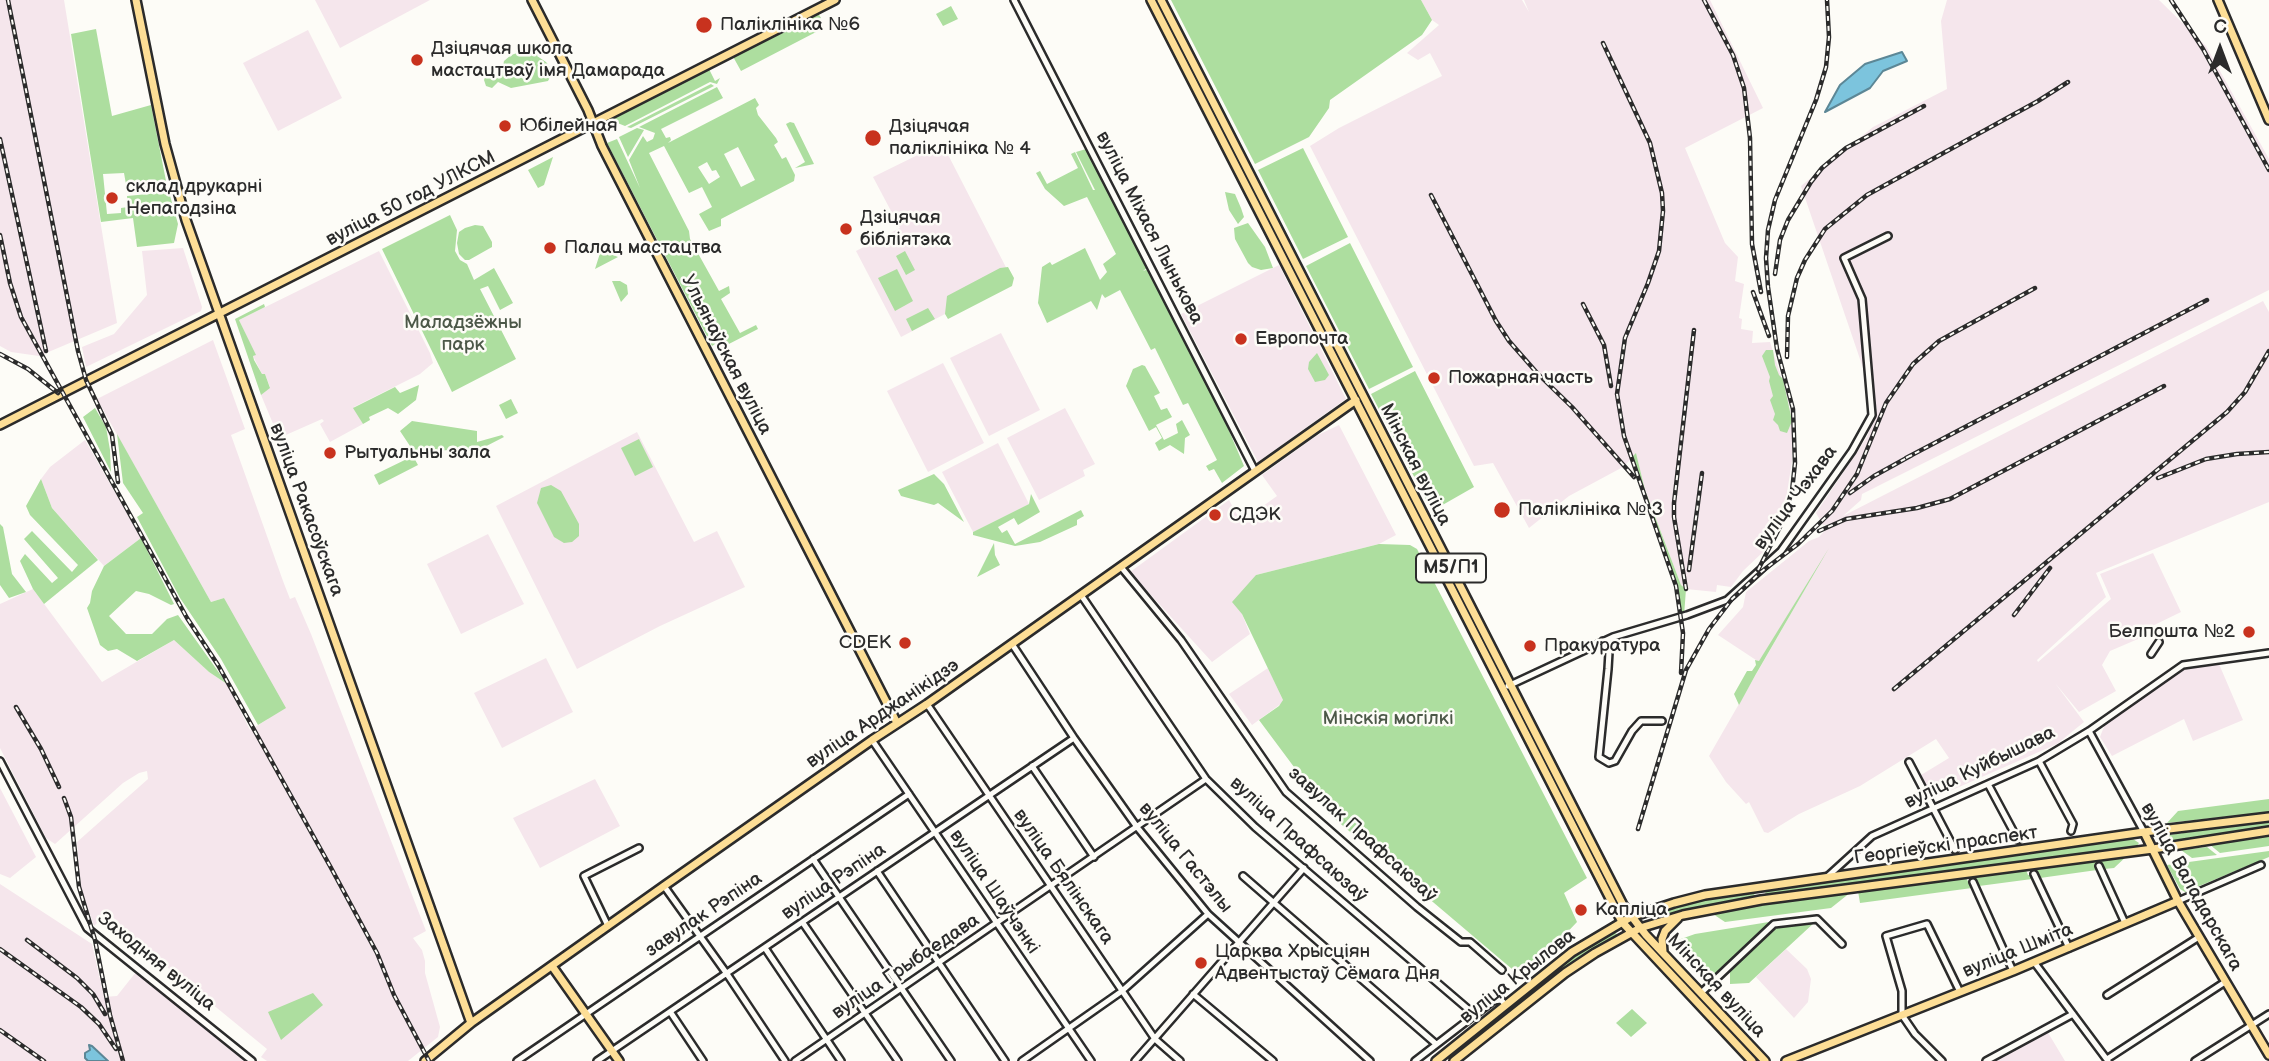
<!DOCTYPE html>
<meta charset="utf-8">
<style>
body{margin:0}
#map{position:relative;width:2269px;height:1061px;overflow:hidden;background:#fdfcf7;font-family:"Balsamiq Sans",sans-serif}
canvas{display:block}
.north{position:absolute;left:2185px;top:14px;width:70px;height:70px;-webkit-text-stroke:5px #fdfcf7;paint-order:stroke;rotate:0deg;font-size:19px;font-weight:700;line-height:28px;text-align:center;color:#2b2b2b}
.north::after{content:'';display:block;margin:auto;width:24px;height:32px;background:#2b2b2b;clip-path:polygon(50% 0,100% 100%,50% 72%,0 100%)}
</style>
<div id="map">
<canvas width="2269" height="1061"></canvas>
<div class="north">С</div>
</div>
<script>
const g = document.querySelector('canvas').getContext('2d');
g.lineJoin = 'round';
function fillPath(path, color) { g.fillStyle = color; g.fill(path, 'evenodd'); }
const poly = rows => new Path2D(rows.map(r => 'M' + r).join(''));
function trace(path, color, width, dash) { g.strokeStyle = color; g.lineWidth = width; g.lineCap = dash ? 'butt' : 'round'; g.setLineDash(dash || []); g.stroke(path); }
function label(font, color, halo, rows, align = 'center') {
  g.font = font + ' "Balsamiq Sans",sans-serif'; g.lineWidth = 5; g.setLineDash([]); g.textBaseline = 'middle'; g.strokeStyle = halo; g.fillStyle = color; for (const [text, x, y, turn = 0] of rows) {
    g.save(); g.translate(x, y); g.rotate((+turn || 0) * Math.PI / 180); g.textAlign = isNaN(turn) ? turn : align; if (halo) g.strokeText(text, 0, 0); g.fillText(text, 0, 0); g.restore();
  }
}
fillPath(poly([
 [0,0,64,0,117,323,39,356,11,352,0,346],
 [315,0,430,0,340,48],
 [1421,0,1522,0,1529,12,1524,0,1710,0,1763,108,1685,148,1725,243,1738,257,1735,281,1744,284,1739,318,1742,319,1741,329,1753,331,1752,343,1770,342,1787,395,1792,421,1792,461,1787,493,1777,522,1763,552,1743,571,1731,587,1717,585,1716,592,1686,589,1681,585,1645,490,1636,454,1623,467,1569,496,1529,528,1493,463,1474,466,1310,146,1339,128,1442,76,1430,53,1418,60,1407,53,1439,25,1432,20],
 [1947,0,2159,0,2206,46,2269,159,2269,290,1862,494,1861,500,1843,516,2263,301,2269,312,2269,502,2096,573,2106,597,2037,660,2038,662,2111,599,2100,574,2153,553,2181,612,2142,631,2138,639,2110,651,2102,665,2116,691,2079,712,2055,683,2084,722,2057,744,1934,798,1921,775,1949,758,1936,739,1860,786,1799,814,1768,833,1764,832,1749,802,1746,804,1726,782,1709,756,1819,565,1759,662,1718,635,1743,607,1746,592,1809,541,1819,537,1831,524,1823,525,1816,513,1867,437,1877,409,1801,186,1873,127,1947,89,1941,21],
 [308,30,342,98,278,131,243,63],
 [942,143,1012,279,901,337,856,251,900,228,873,177],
 [183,248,202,307,201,311,86,367,82,347,114,334,147,295,142,251],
 [379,251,430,353,433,363,420,374,354,407,363,424,330,442,320,424,324,421,322,419,279,438,261,395,270,387,265,374,262,374,253,356,255,355,239,320],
 [1279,265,1346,399,1258,462,1181,314],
 [1001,333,1040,410,989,436,950,358],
 [213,340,245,429,231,435,283,581,290,599,295,597,311,634,426,931,413,938,422,950,425,961,425,973,440,1027,438,1037,408,1061,267,1061,261,1057,267,1049,139,944,108,912,94,926,81,888,77,842,148,779,147,771,139,773,123,783,55,844,46,838,0,748,0,604,33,589,102,682,174,640,209,672,227,684,250,730,268,719,224,598,211,602,97,399],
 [943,363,984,443,928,472,887,391],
 [1065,408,1095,464,1083,470,1085,476,1039,500,1007,438],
 [1339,425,1396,535,1379,544,1256,575,1242,614,1250,634,1212,662,1130,572,1229,500,1241,522,1277,496,1262,475,1316,436],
 [637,432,694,542,717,531,745,587,660,626,577,669,496,506],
 [85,440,141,538,104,566,52,508,41,479,50,467],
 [998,443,1029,504,973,532,942,472],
 [488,534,524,604,461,634,427,564],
 [546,658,573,712,502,748,474,693],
 [2219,664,2243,720,2193,741,2184,719,2112,756,2100,737,2105,724,2181,669],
 [1268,668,1283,700,1282,703,1252,725,1229,694],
 [595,779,620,826,540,868,513,818],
 [0,788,36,857,10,878,0,874],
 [0,884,92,944,104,997,117,996,136,972,147,980,151,987,153,986,247,1061,0,1061],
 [1786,949,1807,969,1811,979,1808,1002,1794,1018,1756,977],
 [2047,1031,2065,1061,1990,1061]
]), '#f5e6ec');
fillPath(poly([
 [1171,0,1421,0,1432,20,1422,35,1330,100,1329,108,1309,137,1255,164],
 [951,6,958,19,943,26,936,14],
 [816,10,821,18,806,26,809,33,817,29,818,31,741,71,731,53,788,24,793,26,804,21,805,15],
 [96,29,112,116,151,105,167,186,127,190,124,173,103,174,107,214,121,213,121,208,128,207,127,196,169,192,178,224,174,243,137,247,133,218,101,222,71,34],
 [539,46,540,50,537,56,546,62,553,71,548,81,511,88,498,82,492,88,486,86,484,80,486,75,490,74,495,78,501,77,504,61,511,55],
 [709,69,715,81,720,78,717,84,710,82,625,126,610,120],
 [711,84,714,86,631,128,627,127],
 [717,87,723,98,661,129,666,138,670,137,671,140,668,143,755,98,759,105,756,108,758,115,776,138,778,142,774,145,782,159,786,157,795,175,794,181,721,219,721,226,709,231,699,214,712,207,702,187,689,193,664,146,649,153,689,231,690,239,719,291,729,286,730,293,721,299,740,333,756,325,758,329,723,347,720,341,712,346,607,143,617,139,640,188,629,160,643,136,647,142,653,139,655,133,639,127],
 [738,147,755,180,741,187,724,154],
 [707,162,712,171,716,170,720,177,709,184,698,167],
 [790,122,794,123,814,164,795,168,805,162,786,124],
 [637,128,644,130,628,157,619,137],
 [1303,148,1348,237,1303,259,1258,170],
 [1086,149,1147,268,1143,271,1149,269,1224,419,1244,466,1222,483,1214,469,1209,471,1206,466,1217,460,1188,403,1183,405,1155,348,1151,350,1120,290,1105,298,1102,294,1097,310,1091,301,1047,323,1038,303,1042,267,1050,262,1052,265,1085,248,1100,280,1107,272,1103,264,1116,254,1087,197,1064,206,1045,189,1036,173,1040,171,1047,184,1078,168,1071,154,1075,152,1093,190,1095,190,1076,152],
 [553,157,544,185,538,188,528,170],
 [1225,192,1235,194,1241,208,1244,217,1238,224,1229,210],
 [450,215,457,230,455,251,460,260,467,264,474,280,494,268,513,303,500,310,488,286,480,289,516,359,452,392,382,249],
 [1248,223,1265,247,1273,268,1261,270,1252,267,1248,263,1235,239,1234,228],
 [475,225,483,226,492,242,492,247,469,260,465,260,459,254,457,243,459,232,465,228],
 [1350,243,1413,367,1369,389,1306,266],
 [601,250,618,257,595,269],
 [905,251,915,270,906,275,896,256],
 [1008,267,1014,278,1012,286,948,319,945,314,947,296,1000,268],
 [897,269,913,301,895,311,878,278],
 [612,281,620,281,627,285,628,294,621,302],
 [264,304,265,307,239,320,256,355,253,356,254,360,262,374,265,374,270,388,261,395,235,319],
 [928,308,935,319,912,331,906,319],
 [1766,350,1773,350,1775,365,1779,375,1783,379,1792,421,1787,433,1780,431,1778,425,1773,420,1775,414,1770,400,1773,396,1769,381,1770,377,1762,356],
 [1317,353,1329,375,1325,380,1315,382,1308,369,1309,362],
 [1142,365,1145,366,1160,393,1154,396,1161,410,1167,408,1172,417,1156,425,1164,440,1178,433,1176,424,1182,420,1190,435,1185,438,1184,454,1170,445,1159,451,1155,443,1162,438,1156,427,1149,431,1126,386,1133,369],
 [1415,371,1474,487,1432,511,1371,394],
 [419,385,416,400,398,414,388,408,369,417,370,420,363,424,353,408,395,387,400,393],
 [511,399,518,413,506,419,499,405],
 [95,408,106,427,110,450,111,472,83,417],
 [412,421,477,431,477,442,502,435,504,437,461,459,450,450,414,452,400,431],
 [117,434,211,602,224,598,286,708,258,725,221,659,180,598,137,517,143,513,123,483],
 [639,439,653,467,635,476,621,448],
 [1636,453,1645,490,1681,585,1686,589,1684,616,1681,616,1676,585,1631,458],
 [413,456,418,465,379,485,374,475],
 [934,474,944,484,964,522,938,503,934,505,901,496,898,490],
 [41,479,52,508,98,560,44,604,33,589,20,561,25,554,52,583,58,578,24,539,32,531,72,572,78,565,30,515,26,506],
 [551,485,561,491,579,524,579,536,572,542,564,543,554,537,537,503,541,488],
 [1031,494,1040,512,1018,525,1014,518,998,527,1002,533,1007,530,1015,544,1081,510,1084,516,1077,520,1077,525,1040,542,1015,546,973,535,973,532,1029,504],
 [0,524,3,527,12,574,26,592,9,598,0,585],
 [141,538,174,604,171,605,149,594,136,591,109,616,126,634,152,634,167,619,178,615,227,684,209,672,174,640,137,661,117,649,108,651,100,645,87,608,90,603,92,591,104,566],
 [994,543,995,555,1000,565,977,577],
 [1379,544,1410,545,1417,549,1587,878,1564,893,1577,922,1535,966,1525,971,1512,969,1329,814,1259,720,1279,706,1283,700,1242,614,1232,602,1256,575],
 [1829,548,1756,674,1739,705,1734,694,1747,671,1752,671,1756,665,1755,660,1759,661],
 [2269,799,2269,812,2167,823,2178,811],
 [2269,821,2269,828,2165,842,2160,840,2162,836],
 [2269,836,2269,846,2220,853,2209,844],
 [2133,839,2139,843,2136,847,1767,896,1765,894,1766,891],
 [2207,847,2217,855,2192,858,2181,850],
 [2269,851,2269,857,2185,892,2180,889,2167,865],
 [2129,854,2114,868,2104,869,2101,862,2094,864,2097,870,2040,878,2035,869,2026,870,2028,875,2030,875,2032,879,1979,886,1974,877,1966,878,1972,888,1860,903,1858,891],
 [1754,892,1755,898,1686,909,1652,918,1652,915,1685,904],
 [1851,892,1831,908,1725,922,1713,914,1719,911],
 [1775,921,1708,984,1676,948,1678,940,1695,934],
 [1815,922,1749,983,1730,984,1730,972,1776,927],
 [1613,932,1617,934,1615,938,1576,961,1446,1061,1560,966],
 [313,993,323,1005,281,1040,268,1012],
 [1632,1009,1647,1023,1631,1037,1616,1023]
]), '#adde9f');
const water = poly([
 [1902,52,1907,61,1883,71,1870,88,1825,112,1840,85,1865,64,1902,52],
 [89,1045,92,1046,108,1061,88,1061,85,1058,85,1053,90,1050,89,1045]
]);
fillPath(water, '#7cc4dd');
trace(water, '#5c8796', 2);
const minor = poly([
 [1014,0,1255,471],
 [1121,567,1181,640,1286,792,1417,907,1461,942,1470,942,1502,970],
 [1081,595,1206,779,1255,827,1475,1015],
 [1603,641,1609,652,1608,669,1599,757,1609,763,1615,761,1632,731,1641,721,1662,721],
 [1012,644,1074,738,1137,827,1208,914,1370,1061],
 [2151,654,2159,642],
 [1508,686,1613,637,1687,615,1727,600,1781,551,1852,451,1872,415,1862,299,1844,258,1888,236],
 [927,704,1155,1039,1180,1061],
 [2089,731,2144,832],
 [872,740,1091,1061],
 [0,761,87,928,252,1061],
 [2039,761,2073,824,2071,831],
 [1909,762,1955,850],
 [1032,766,1094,857],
 [1988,784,2018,840],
 [813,859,951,1061],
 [2099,866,2125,923],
 [877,871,1005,1061],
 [2034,874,2069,948],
 [1243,876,1436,1044],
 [1827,877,1872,836,2039,761,2089,731,2183,665,2269,653],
 [1973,882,2013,971],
 [664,886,727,974,785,1061],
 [2178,901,2261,865],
 [803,923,898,1061],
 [608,926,584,876,639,848],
 [765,948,841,1061],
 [2034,962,2108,1061],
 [1701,993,1774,924,1817,919,1842,944],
 [1193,994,1273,1061],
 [2107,995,2199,937],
 [671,1013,703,1061],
 [2107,1059,2225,982],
 [517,1061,909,794],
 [597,1061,1074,738],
 [795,1061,1206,779],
 [1022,1061,1122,991,1208,914],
 [1135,1061,1304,868],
 [1415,1061,1493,1001,1501,1000,1506,1005],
 [1942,1061,1915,1034,1902,1015,1902,991,1886,936,1927,924,1960,992],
 [1986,1061,2073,1014],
 [2195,1061,2269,1014]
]);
const major = poly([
 [136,0,165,144,186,220,471,1023],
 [532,0,588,110,602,146,897,723],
 [1151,0,1622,922,1752,1061],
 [1161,0,1623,905,1646,935,1765,1061],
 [2218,0,2269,120],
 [0,425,835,0],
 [2144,832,2178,901,2269,1055],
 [1663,952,1662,939,1665,931,1678,918],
 [552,966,619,1061],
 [425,1061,471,1023,664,886,872,740,927,704,1356,400],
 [1436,1061,1572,952,1631,917,1674,903,1705,895,2144,832,2269,817],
 [1454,1061,1565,973,1595,953,1640,928,1683,915,1761,900,2153,849,2269,831],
 [1786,1061,2013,971,2178,901]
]);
trace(minor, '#2b2b2b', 10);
trace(major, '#2b2b2b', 12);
trace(minor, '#fdfcf7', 5);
trace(major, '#fdde96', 7);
const rail = poly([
 [8,0,78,351,86,380,112,435,118,482],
 [1704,0,1733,55,1744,88,1750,138,1752,244,1761,292],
 [2171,0,2203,49,2269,170],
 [1603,43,1650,143,1662,193,1663,211,1659,251,1648,283,1625,338,1617,394,1624,436,1676,586,1683,633,1681,673],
 [0,139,46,351],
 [1431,195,1496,321,1509,341,1538,374,1572,407,1634,477],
 [0,235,10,283,21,317,187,618,218,665,330,866,377,953,394,995,429,1061],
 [1775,274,1780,240,1788,220,1811,182,1822,168,1846,148,1924,106],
 [1753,292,1769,336],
 [1583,304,1604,345,1611,386],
 [0,354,28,369,58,393],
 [1787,357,1788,316,1797,278,1805,260,1825,229,1867,195,2038,101,2068,82],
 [1906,458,2207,300],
 [2158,478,2206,459,2237,454,2269,452],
 [1850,493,1874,476,1912,455],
 [1819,531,1846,519,1917,508,1950,499,2164,386],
 [1689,570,1702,473],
 [1758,570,1782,523,1792,491,1795,463,1793,409,1777,349,1768,287,1766,258,1768,230,1775,200,1816,100,1826,67,1829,37,1827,0],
 [1686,589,1674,517,1674,503,1694,330],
 [2014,615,2050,568],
 [1894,689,2227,412,2245,392,2269,351],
 [16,707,41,749,59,787],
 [64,798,71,817,79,887,95,940,110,1015,123,1061],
 [1638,829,1686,670,1709,629,1732,599,1761,572,1798,544,1832,511,1857,474,1886,403,1913,364,1939,341,2035,288],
 [27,940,77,978,93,994,105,1014],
 [0,949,81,1007,99,1024,116,1049],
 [0,1030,44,1061]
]);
trace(rail, '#2b2b2b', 4.5);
trace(rail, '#fdfcf7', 2, [5]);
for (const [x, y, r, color] of [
 [704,25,9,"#c8321e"],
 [417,60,7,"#c8321e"],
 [505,126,7,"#c8321e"],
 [873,138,9,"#c8321e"],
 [112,198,7,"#c8321e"],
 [846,229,7,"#c8321e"],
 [550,248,7,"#c8321e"],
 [1241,339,7,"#c8321e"],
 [1434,378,7,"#c8321e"],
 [330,453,7,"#c8321e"],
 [1502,510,9,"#c8321e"],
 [1215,515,7,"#c8321e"],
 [2249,632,7,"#c8321e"],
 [905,643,7,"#c8321e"],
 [1530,646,7,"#c8321e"],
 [1581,910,7,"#c8321e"],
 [1201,963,7,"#c8321e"]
]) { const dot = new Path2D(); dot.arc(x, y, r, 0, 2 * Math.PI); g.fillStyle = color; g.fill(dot); trace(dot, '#fdfcf7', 2.5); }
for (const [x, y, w] of [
 [1451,568,70]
]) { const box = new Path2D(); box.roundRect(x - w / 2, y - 14.5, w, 29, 5); g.fillStyle = '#fdfcf7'; g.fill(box); trace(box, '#2b2b2b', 2); }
label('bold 18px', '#2b2b2b', null, [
 ["М5/П1",1451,568]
]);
label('19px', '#2b2b2b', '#fdfcf7', [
 ["Паліклініка №6",720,25],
 ["Дзіцячая школа",431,49],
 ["мастацтваў імя Дамарада",431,71],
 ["Юбілейная",519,126],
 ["Дзіцячая",889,127],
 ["паліклініка № 4",889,149],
 ["склад друкарні",126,187],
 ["Непагодзіна",126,209],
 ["Дзіцячая",860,218],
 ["бібліятэка",860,240],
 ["Палац мастацтва",564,248],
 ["Европочта",1255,339],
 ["Пожарная часть",1448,378],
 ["Рытуальны зала",344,453],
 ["Паліклініка № 3",1518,510],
 ["СДЭК",1229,515],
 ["Белпошта №2",2235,632,"right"],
 ["CDEK",891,643,"right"],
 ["Пракуратура",1544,646],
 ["Капліца",1595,910],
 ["Царква Хрысціян",1215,952],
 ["Адвентыстаў Сёмага Дня",1215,974]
], 'left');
label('19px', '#2b2b2b', '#fdfcf7', [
 ["вуліца 50 год УЛКСМ",411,199,-27],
 ["вуліца Міхася Лынькова",1149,228,63],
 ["Ульянаўская вуліца",726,355,63],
 ["Мінская вуліца",1415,465,63],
 ["вуліца Чэхава",1796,498,-53],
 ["вуліца Ракасоўскага",306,510,70],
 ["вуліца Арджанікідзэ",883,714,-34],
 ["вуліца Куйбышава",1980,768,-26],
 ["завулак Прафсаюзаў",1362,835,42],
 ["вуліца Прафсаюзаў",1298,840,42],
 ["Георгіеўскі праспект",1946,846,-8],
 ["вуліца Гастэлы",1185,858,51],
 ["вуліца Бялінскага",1063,877,55],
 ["вуліца Рэпіна",834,882,-34],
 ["вуліца Валадарскага",2191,887,61],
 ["вуліца Шаўчэнкі",994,892,56],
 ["завулак Рэпіна",704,915,-34],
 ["вуліца Шміта",2018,951,-22],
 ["Заходняя вуліца",156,962,39],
 ["вуліца Грыбаедава",906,967,-34],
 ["вуліца Крылова",1518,977,-38],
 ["Мінская вуліца",1716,986,47]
]);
label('19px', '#4c5848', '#fdfcf7', [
 ["Маладзёжны",463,323],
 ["парк",463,345],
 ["Мінскія могілкі",1388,719]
]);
</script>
